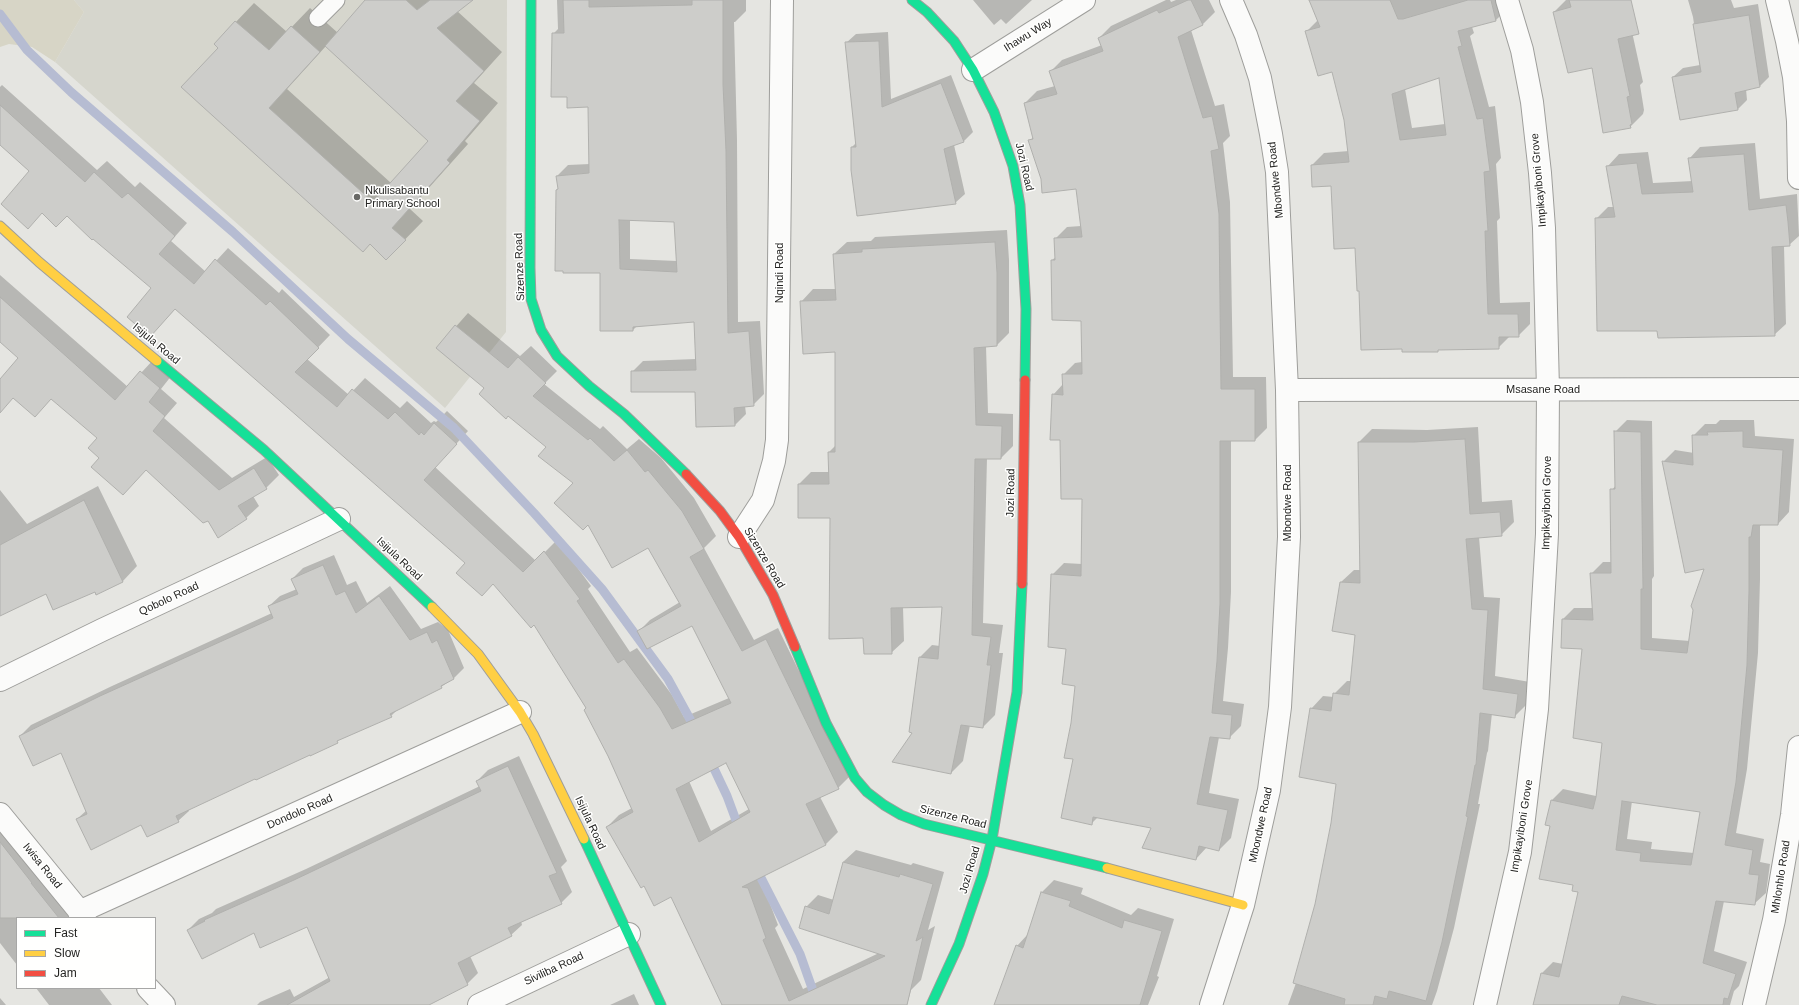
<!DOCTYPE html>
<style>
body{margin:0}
#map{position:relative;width:1799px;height:1005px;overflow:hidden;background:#e5e5e1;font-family:Helvetica,sans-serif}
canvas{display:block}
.legend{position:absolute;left:16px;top:917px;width:140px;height:72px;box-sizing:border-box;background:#fffffe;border:1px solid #a7a7a6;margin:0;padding:5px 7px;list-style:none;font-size:12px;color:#242422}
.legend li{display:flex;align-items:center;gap:8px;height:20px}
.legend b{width:20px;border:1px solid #a7a7a6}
</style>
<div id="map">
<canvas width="1799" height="1005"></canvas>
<ul class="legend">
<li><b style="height:5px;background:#16e098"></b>Fast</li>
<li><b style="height:5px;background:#ffcf43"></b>Slow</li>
<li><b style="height:5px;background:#f24e42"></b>Jam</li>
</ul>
</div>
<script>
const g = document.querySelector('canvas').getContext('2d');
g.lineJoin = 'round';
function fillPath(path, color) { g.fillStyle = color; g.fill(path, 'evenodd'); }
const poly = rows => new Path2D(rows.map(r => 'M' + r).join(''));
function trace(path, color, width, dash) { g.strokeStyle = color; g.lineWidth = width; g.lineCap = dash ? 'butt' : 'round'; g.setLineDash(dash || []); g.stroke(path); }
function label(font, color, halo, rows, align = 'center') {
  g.font = font + ' Helvetica,sans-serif'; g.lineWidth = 3; g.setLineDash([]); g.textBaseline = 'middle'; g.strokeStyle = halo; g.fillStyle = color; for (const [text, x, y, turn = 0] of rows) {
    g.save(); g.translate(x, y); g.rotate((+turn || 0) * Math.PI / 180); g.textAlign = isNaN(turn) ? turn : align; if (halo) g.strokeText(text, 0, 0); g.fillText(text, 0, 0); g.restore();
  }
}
fillPath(poly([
 [74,0,507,0,506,332,445,408,55,62,84,12]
]), '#d6d6cd');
fillPath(poly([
 [0,0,74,0,84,12,55,62,32,47,9,44,0,47]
]), '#d7d5c6');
fillPath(poly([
 [367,0,467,0,457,11,502,52,474,83,498,103,465,141,468,144,410,209,423,221,386,259,215,44,254,3,287,32,310,8,338,33],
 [326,46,430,141,391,183,287,89],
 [557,0,746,0,746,11,735,22,734,22,737,140,738,322,760,321,764,394,753,405,745,406,746,414,735,425,697,426,696,391,632,372,643,361,696,359,695,321,637,326,633,330,557,190,559,188,557,176,568,165,590,164,589,106,568,96,553,34,558,29],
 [630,220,675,221,677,261,630,259],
 [973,0,1032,0,1006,24,1001,19,994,25],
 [1166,0,1170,0,1171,2,1176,0,1209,0,1215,12,1203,24,1191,30,1215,106,1224,104,1230,136,1223,143,1230,202,1233,377,1266,377,1267,428,1255,440,1231,440,1231,592,1228,648,1223,701,1244,704,1241,726,1229,738,1219,737,1209,793,1239,799,1231,838,1219,850,1207,847,1196,859,1153,827,1098,817,1091,824,1074,758,1072,723,1076,685,1052,575,1064,563,1082,564,1083,498,1061,439,1053,395,1063,384,1063,375,1075,363,1082,362,1082,320,1052,260,1056,257,1055,239,1067,227,1081,226,1077,188,1042,179,1030,141,1033,137,1025,103,1037,91,1055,86,1050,72,1062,60,1102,45,1099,38,1111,26],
 [1310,0,1506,0,1508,8,1496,20,1472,27,1474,33,1470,36,1489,107,1495,106,1501,158,1496,164,1500,218,1497,221,1500,303,1530,302,1530,324,1518,336,1510,336,1498,348,1440,349,1437,351,1403,348,1360,290,1356,247,1332,185,1312,165,1324,153,1349,151,1345,120,1333,71,1306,32,1318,20],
 [1439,77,1445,124,1412,128,1405,89],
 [1566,0,1625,0,1643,82,1640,85,1644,110,1643,114,1630,127,1593,67,1554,12],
 [1688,0,1731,0,1734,8,1758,4,1769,77,1760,86,1746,89,1747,100,1738,109,1673,77,1683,68,1700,65,1693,17],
 [888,32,891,99,951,75,973,132,964,141,954,145,965,194,955,203,852,147,856,143,846,43,856,34],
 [2,85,97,170,107,161,135,187,140,182,187,223,171,241,206,272,228,248,279,293,282,289,330,335,307,359,349,395,365,378,400,408,407,401,431,423,434,421,436,422,447,411,468,431,435,467,536,561,557,540,591,586,588,589,630,652,637,648,672,695,684,717,729,698,692,624,638,632,650,620,680,602,649,546,575,483,547,446,486,388,437,348,468,313,520,356,531,346,557,371,544,384,600,429,603,426,627,449,639,439,661,458,694,498,716,536,704,548,754,640,778,628,850,776,838,788,820,797,838,832,825,845,760,877,778,925,775,928,803,989,879,953,806,907,818,895,834,900,843,862,856,850,911,865,913,863,944,872,928,930,935,926,921,980,911,990,907,1005,749,1005,671,896,644,885,607,827,619,815,632,808,586,708,534,623,494,583,467,563,176,308,150,336,153,288,31,171,0,144,0,87],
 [726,761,749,809,711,831,689,781],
 [1755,143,1760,199,1797,194,1799,236,1789,245,1784,246,1786,324,1774,335,1658,330,1596,219,1608,207,1615,207,1608,166,1619,154,1648,152,1653,183,1693,181,1689,159,1700,147],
 [1007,230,1009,260,1009,333,997,345,986,346,988,413,1013,414,1013,446,1001,458,987,458,983,623,1003,625,999,653,1003,653,995,715,983,727,970,725,963,761,951,773,914,732,920,657,932,645,940,646,943,606,903,607,904,641,891,653,864,637,831,517,799,484,811,472,829,472,829,452,836,445,836,351,801,302,813,289,837,289,834,254,847,242,871,241,875,237],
 [0,275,128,387,154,359,172,375,161,389,177,403,164,418,232,478,267,457,279,475,266,488,253,496,259,506,246,518,209,520,147,469,100,458,98,438,52,398,35,415,0,388,0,381,19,358,0,341],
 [1627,420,1652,421,1654,576,1652,579,1652,638,1690,641,1706,568,1663,462,1675,450,1694,453,1694,435,1705,424,1716,424,1720,420,1754,420,1755,436,1794,439,1789,512,1778,524,1762,524,1760,526,1760,579,1758,653,1747,769,1736,833,1764,839,1760,862,1770,864,1766,893,1754,904,1724,901,1714,951,1747,962,1739,986,1734,991,1730,1005,1534,1005,1542,973,1553,962,1563,964,1579,891,1574,884,1551,826,1547,825,1552,800,1563,789,1596,796,1603,743,1583,648,1563,619,1574,608,1593,608,1591,574,1603,562,1612,562,1612,490,1616,485,1615,432],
 [1632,801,1701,811,1694,853,1651,849,1652,842,1627,839],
 [1478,427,1482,502,1512,500,1514,522,1501,535,1479,537,1484,597,1500,598,1495,676,1530,682,1527,704,1514,717,1492,713,1488,751,1487,753,1478,804,1480,804,1454,928,1437,991,1432,1005,1288,1005,1296,983,1316,905,1332,824,1338,783,1311,709,1323,696,1334,697,1334,694,1347,681,1351,681,1356,634,1341,582,1354,570,1361,570,1359,442,1372,429,1427,430],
 [98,486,137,566,123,581,95,590,47,593,0,615,0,490,27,524],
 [334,555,347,585,356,581,367,603,390,586,421,629,438,622,448,630,464,668,454,678,441,687,398,709,391,716,188,809,189,811,178,821,142,824,77,819,87,810,62,751,20,736,31,725,112,686,272,613,269,606,280,596,297,589,292,579,303,568],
 [519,756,567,861,561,867,572,892,561,903,521,921,522,925,511,935,470,956,478,973,467,984,427,1005,257,1005,260,1002,290,989,294,997,330,977,308,926,254,932,188,930,199,919,212,913,216,909,306,869,480,786,477,781,488,770],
 [0,810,80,918,17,918,17,965,0,943],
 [1054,880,1083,888,1081,894,1131,915,1138,908,1174,919,1157,976,1159,977,1148,1005,995,1005,1017,946,1028,934,1042,892],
 [36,988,99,988,112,1005,49,1005],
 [634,994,639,1005,610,1005],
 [0,998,6,1005,0,1005]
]), '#0003');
trace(poly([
 [0,14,27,50,71,92,233,232,348,339,454,428,534,513,602,589,668,679,697,732],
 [709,758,727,796,740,831],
 [756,868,800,954,818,1005]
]), '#b6bcd2', 9);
const building = poly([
 [365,0,406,0,417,10,430,0,473,0,437,28,484,71,456,101,480,121,447,160,450,163,392,228,406,240,386,260,370,244,363,252,181,87,218,48,214,44,235,21,269,50,291,26,320,52,269,108,373,202,428,141,325,46,365,0],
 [563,0,589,0,589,7,692,5,692,0,723,0,723,84,726,151,728,333,749,331,754,406,734,408,735,426,696,427,695,392,631,392,631,371,696,370,694,322,633,327,633,331,600,331,600,273,563,273,563,271,555,271,556,190,558,189,556,176,589,173,588,107,567,108,567,97,551,97,552,33,564,33,563,0],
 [619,220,674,222,677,272,620,269,619,220],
 [1188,0,1191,0,1203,25,1178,37,1203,118,1212,116,1219,149,1211,151,1219,214,1221,389,1255,389,1255,441,1220,441,1220,604,1217,661,1212,713,1232,715,1230,739,1210,737,1197,804,1228,810,1219,851,1199,846,1196,860,1142,848,1151,828,1093,817,1092,825,1061,818,1073,759,1064,758,1071,723,1075,686,1062,684,1066,649,1048,647,1051,574,1081,576,1082,499,1061,499,1060,440,1050,440,1052,394,1063,395,1062,374,1082,374,1081,321,1052,320,1051,260,1055,260,1054,238,1082,237,1076,189,1042,193,1041,179,1028,140,1033,139,1024,103,1057,94,1049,71,1103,51,1098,38,1157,10,1159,13,1188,0],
 [1309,0,1390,0,1398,19,1403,19,1468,0,1491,0,1496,21,1458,31,1462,46,1458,47,1477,119,1483,118,1490,171,1484,172,1488,231,1485,231,1488,314,1518,314,1519,337,1499,337,1499,349,1438,350,1438,352,1402,352,1402,349,1361,350,1359,291,1357,291,1355,248,1334,249,1331,186,1312,187,1311,165,1349,162,1344,120,1332,72,1318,76,1305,31,1320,27,1309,0],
 [1439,78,1446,135,1400,140,1392,94,1439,78],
 [1569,0,1631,0,1639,34,1618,39,1630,96,1627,97,1632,124,1630,125,1631,128,1603,133,1592,68,1568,73,1553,12,1571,7,1569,0],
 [1749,15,1760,87,1735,93,1738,110,1680,120,1672,77,1701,72,1693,24,1749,15],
 [879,41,882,107,941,83,964,142,944,149,956,204,857,216,851,170,851,147,856,147,845,42,879,41],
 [0,105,85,182,94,172,122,198,128,193,175,236,159,254,194,284,215,259,266,305,270,301,319,348,295,372,337,407,352,389,388,419,395,412,419,435,421,432,424,435,434,423,457,444,424,480,523,572,544,551,580,599,577,601,618,663,624,659,660,708,672,729,731,703,692,626,647,649,637,631,681,606,648,548,612,568,588,525,583,530,554,503,573,483,538,456,546,447,508,416,506,419,479,394,484,388,436,348,455,325,508,368,518,357,546,383,533,396,588,440,590,438,614,461,627,450,645,472,648,470,682,511,704,549,690,557,742,651,766,639,839,789,806,804,826,845,742,887,748,888,766,938,763,940,789,1001,885,956,799,928,805,906,829,914,843,862,899,877,900,874,933,884,916,941,923,937,907,1005,722,1005,671,897,654,906,644,886,641,888,606,827,633,812,608,756,584,710,586,708,534,625,531,628,493,584,482,596,456,573,465,563,175,309,150,337,127,317,151,288,93,239,92,240,67,216,56,227,42,213,28,229,1,204,29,171,0,145,0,105],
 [726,763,750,812,699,842,676,789,726,763],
 [1744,154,1749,210,1786,205,1788,222,1790,246,1772,247,1775,336,1658,338,1657,331,1597,331,1595,218,1615,217,1606,166,1637,163,1642,194,1693,192,1688,158,1744,154],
 [995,242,997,273,997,346,974,348,976,425,1002,426,1001,459,975,459,972,635,991,637,987,665,991,665,983,728,961,725,951,774,892,762,912,733,909,732,919,657,938,659,942,607,891,608,892,654,864,654,863,638,829,639,830,518,798,518,798,484,829,484,828,452,835,452,835,352,803,354,800,301,836,300,833,254,862,252,862,249,995,242],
 [0,297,115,400,140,371,160,388,149,402,165,416,153,431,219,490,254,468,267,489,238,506,247,519,218,538,208,521,203,523,146,470,123,495,91,467,99,458,88,448,97,438,51,399,35,417,13,398,0,413,0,379,18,358,0,342,0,297],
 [1614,431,1641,432,1643,589,1641,589,1641,649,1687,653,1693,610,1691,606,1704,569,1685,573,1662,461,1693,465,1692,435,1708,435,1707,432,1743,431,1743,447,1783,450,1778,525,1753,525,1751,537,1749,537,1749,591,1747,665,1736,782,1725,845,1753,850,1749,874,1759,875,1755,905,1716,901,1703,963,1736,974,1728,999,1724,998,1723,1005,1657,1005,1622,996,1619,1005,1533,1005,1541,973,1559,977,1578,892,1572,891,1573,885,1539,879,1550,826,1545,825,1551,800,1593,809,1596,797,1602,743,1573,738,1582,649,1561,648,1562,619,1593,620,1590,573,1611,573,1610,489,1615,489,1614,431],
 [1622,801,1700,812,1691,865,1640,861,1641,853,1616,850,1622,801],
 [1465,439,1470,514,1500,512,1502,536,1466,539,1472,609,1488,610,1483,689,1518,694,1515,718,1480,713,1476,765,1475,765,1466,816,1468,817,1442,942,1426,1001,1389,991,1387,999,1375,996,1373,1005,1344,1005,1345,999,1293,983,1315,904,1331,823,1336,784,1299,777,1310,708,1331,711,1333,693,1349,695,1355,635,1332,631,1340,582,1360,583,1358,442,1414,442,1465,439],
 [84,500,123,582,96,595,95,592,53,610,46,594,0,616,0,545,84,500],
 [323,565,336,595,345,591,356,613,379,596,410,640,427,632,432,643,437,640,454,679,441,686,442,688,390,714,392,717,337,741,338,743,310,756,310,755,256,780,255,779,176,816,179,822,147,837,141,825,91,850,76,819,87,814,61,753,33,766,19,736,100,696,273,618,268,606,298,594,291,579,323,565],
 [508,766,557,873,549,876,562,904,508,928,512,936,458,963,468,985,429,1005,287,1005,330,981,307,927,260,948,254,933,202,959,187,930,205,921,204,920,294,880,481,791,476,781,508,766],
 [0,842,32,883,31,883,59,918,0,918,0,842],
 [1041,892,1071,901,1069,906,1122,928,1124,920,1162,931,1140,1005,994,1005,1016,945,1023,948,1041,892]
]);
fillPath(building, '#cdcdca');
trace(building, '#b0b0ad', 1);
const lane = poly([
 [318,18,336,0]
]);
const street = poly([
 [1777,0,1787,41,1794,77,1798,121,1799,178],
 [973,70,1084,0],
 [1287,390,1799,389],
 [739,537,763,500,774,461,777,440,782,0],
 [0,680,102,630,339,519],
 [0,814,85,918],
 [79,912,520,712],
 [148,988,164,1005],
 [479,1005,629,934],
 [1211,1005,1243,905,1269,790,1280,707,1289,537,1287,390,1277,172,1271,134,1260,78,1246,35,1231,0],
 [1485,1005,1520,852,1537,709,1547,534,1548,390,1544,228,1540,173,1532,102,1522,50,1507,0],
 [1754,1005,1774,920,1792,815,1799,747]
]);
const fast = poly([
 [531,0,530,268,531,299,541,330,557,356,589,386,624,414,686,474],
 [912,0,927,12,954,41,973,70,994,112,1013,166,1020,205,1026,309,1025,380],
 [157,361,264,450,432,607],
 [795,647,826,723,855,778,867,792,884,805,901,815,924,824,1107,868],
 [584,839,661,1005],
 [931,1005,959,944,983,874,992,839,1017,692,1022,584]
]);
const slow = poly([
 [0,226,39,262,157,361],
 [432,607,478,654,520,712,533,734,584,839],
 [1107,868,1243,905]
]);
const jam = poly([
 [686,474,720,511,739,537,773,595,795,647],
 [1022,584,1025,380]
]);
trace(lane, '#9e9e9b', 19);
trace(street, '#9e9e9b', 24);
trace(fast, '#9e9e9b', 11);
trace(slow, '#9e9e9b', 11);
trace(jam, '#9e9e9b', 11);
trace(lane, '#fbfbfa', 17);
trace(street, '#fbfbfa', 22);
trace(fast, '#16e098', 9);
trace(slow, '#ffcf43', 9);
trace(jam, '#f24e42', 9);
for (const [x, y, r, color] of [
 [357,197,4,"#686865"]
]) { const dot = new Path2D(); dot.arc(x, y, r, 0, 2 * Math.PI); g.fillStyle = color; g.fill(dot); trace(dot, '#fffffe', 1.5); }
label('11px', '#242422', '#fffffe', [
 ["Ihawu Way",1028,35,-32],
 ["Jozi Road",1024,167,77],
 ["Mbondwe Road",1276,180,-96],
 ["Impikayiboni Grove",1539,180,-95],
 ["Sizenze Road",520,267,-92],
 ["Nqindi Road",780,273,-90],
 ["Isijula Road",156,344,40],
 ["Msasane Road",1543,390],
 ["Jozi Road",1011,493,-89],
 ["Mbondwe Road",1288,503,-90],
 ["Impikayiboni Grove",1547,503,-89],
 ["Sizenze Road",764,558,59],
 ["Isijula Road",399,559,43],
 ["Qobolo Road",169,599,-25],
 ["Dondolo Road",300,812,-24],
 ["Sizenze Road",953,817,14],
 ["Isijula Road",590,823,65],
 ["Mbondwe Road",1261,825,-78],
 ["Impikayiboni Grove",1522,826,-81],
 ["Iwisa Road",42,866,51],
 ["Jozi Road",970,870,-74],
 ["Mhlonhlo Road",1781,877,-81],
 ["Siviliba Road",554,969,-25]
]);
label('11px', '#242422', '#fffffe', [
 ["Nkulisabantu",365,191],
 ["Primary School",365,204]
], 'left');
</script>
